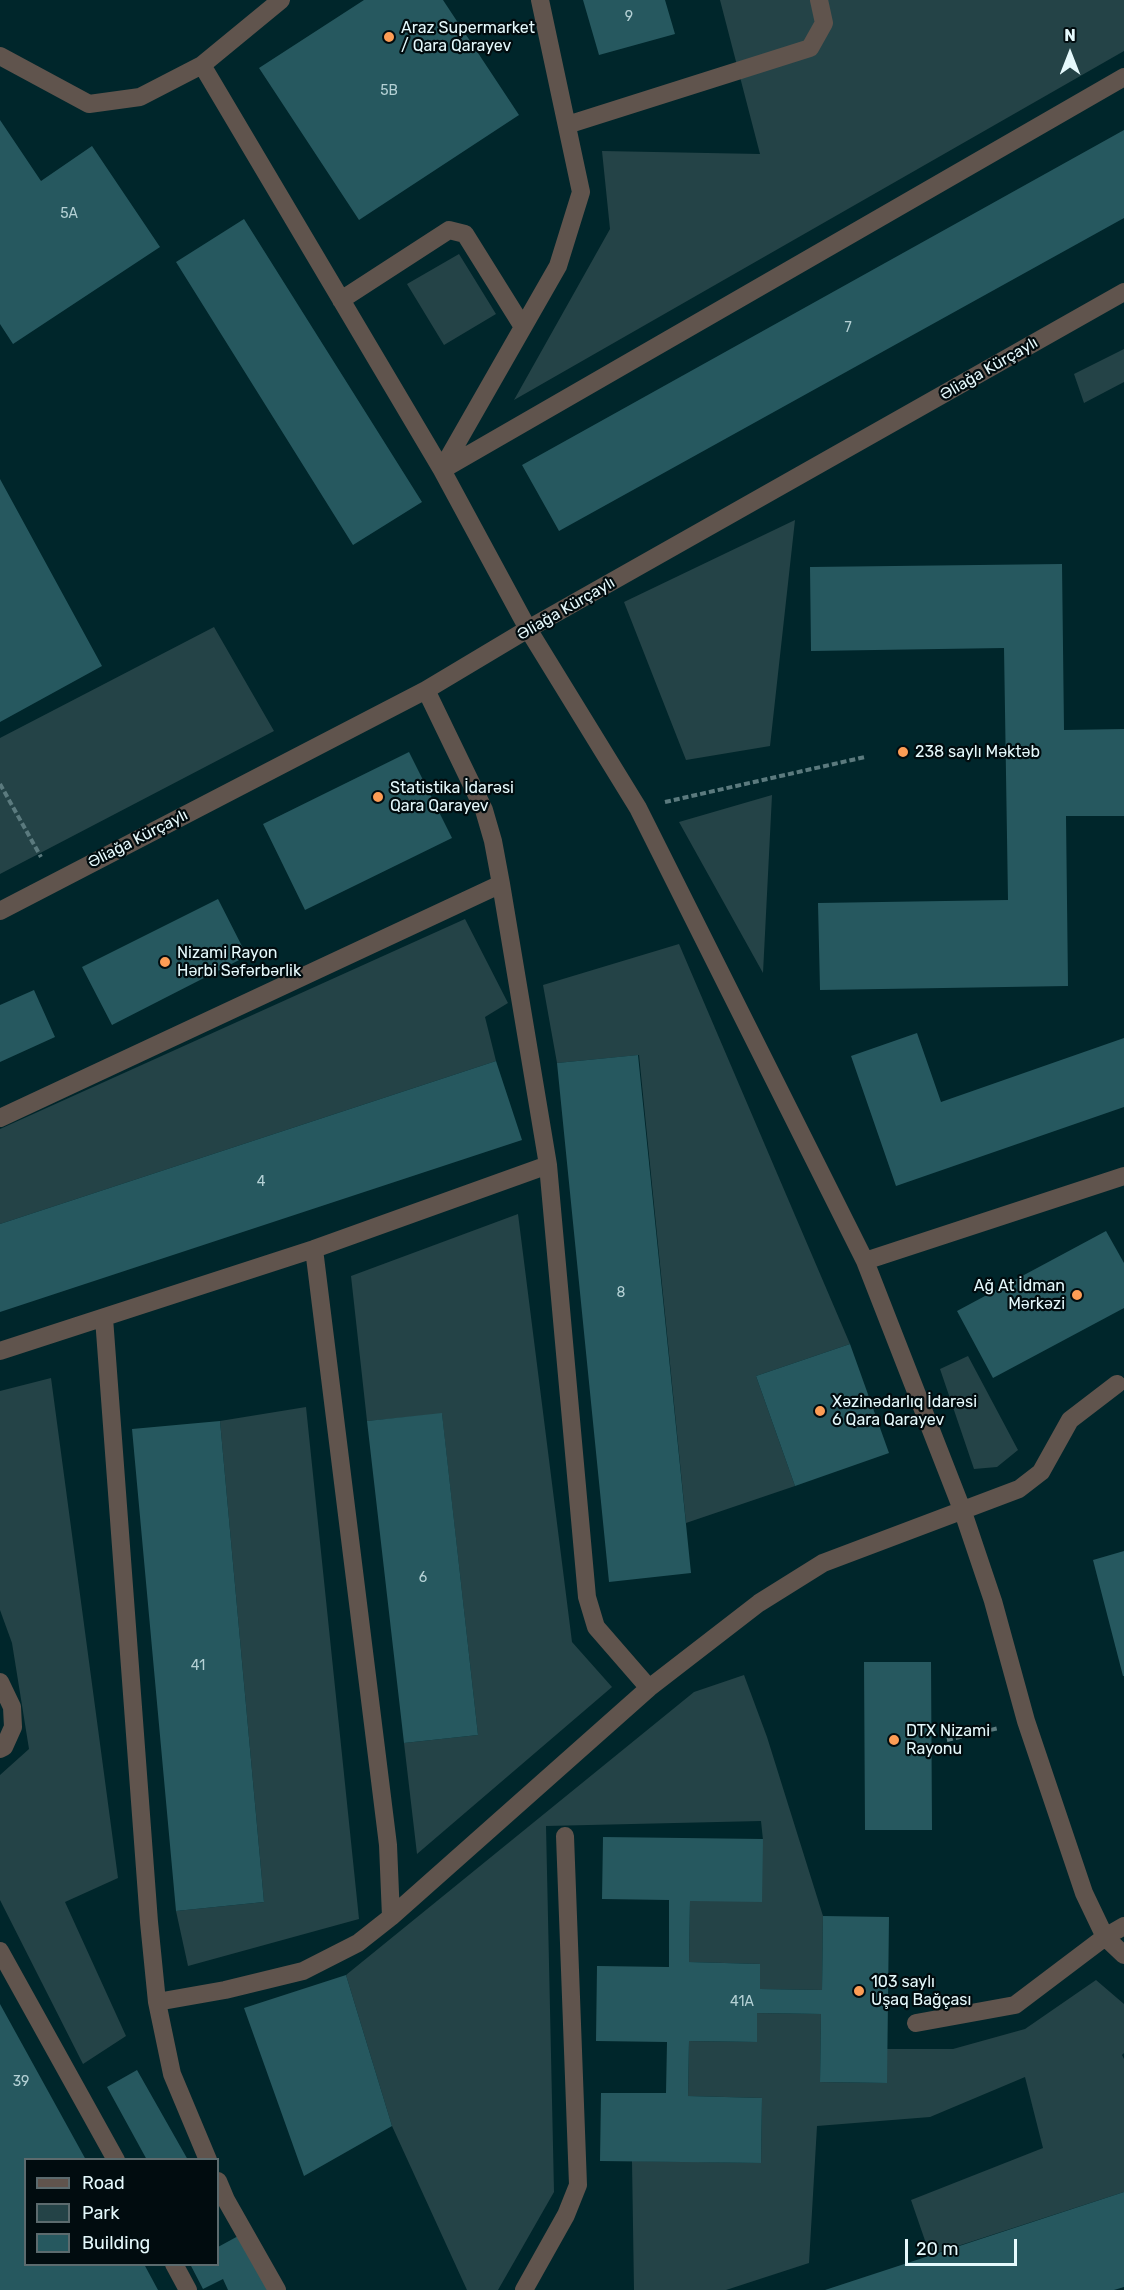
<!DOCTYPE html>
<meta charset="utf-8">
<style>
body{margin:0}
#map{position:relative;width:1124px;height:2290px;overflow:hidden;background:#00262b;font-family:Rubik,sans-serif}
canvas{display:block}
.legend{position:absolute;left:24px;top:2158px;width:195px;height:108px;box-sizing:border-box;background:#010c0f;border:2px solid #5c6b6e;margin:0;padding:8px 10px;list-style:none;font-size:18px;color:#e5f9fc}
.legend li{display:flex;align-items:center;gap:12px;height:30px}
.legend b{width:30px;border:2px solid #5c6b6e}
.north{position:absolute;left:1040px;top:24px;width:60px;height:60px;-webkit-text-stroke:4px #010c0f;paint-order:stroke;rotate:0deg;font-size:16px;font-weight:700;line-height:24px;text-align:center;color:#e5f9fc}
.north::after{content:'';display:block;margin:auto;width:21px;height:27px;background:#e5f9fc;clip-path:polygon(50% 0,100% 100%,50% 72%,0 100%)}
.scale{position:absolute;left:905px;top:2239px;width:112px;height:27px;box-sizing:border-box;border:3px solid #e5f9fc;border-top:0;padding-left:8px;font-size:18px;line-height:21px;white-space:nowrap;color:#e5f9fc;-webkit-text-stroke:4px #010c0f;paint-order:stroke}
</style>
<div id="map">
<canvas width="1124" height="2290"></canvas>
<ul class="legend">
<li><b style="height:8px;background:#60544d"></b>Road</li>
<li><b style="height:16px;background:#244347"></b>Park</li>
<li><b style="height:16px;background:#26585f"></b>Building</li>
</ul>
<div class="north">N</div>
<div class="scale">20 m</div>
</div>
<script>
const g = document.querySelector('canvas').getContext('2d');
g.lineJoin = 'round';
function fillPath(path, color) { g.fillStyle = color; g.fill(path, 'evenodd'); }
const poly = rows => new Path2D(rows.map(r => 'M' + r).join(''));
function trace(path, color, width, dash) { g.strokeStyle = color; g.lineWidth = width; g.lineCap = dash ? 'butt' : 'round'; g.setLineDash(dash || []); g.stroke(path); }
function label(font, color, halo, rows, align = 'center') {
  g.font = font + ' Rubik,sans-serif'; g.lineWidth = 4.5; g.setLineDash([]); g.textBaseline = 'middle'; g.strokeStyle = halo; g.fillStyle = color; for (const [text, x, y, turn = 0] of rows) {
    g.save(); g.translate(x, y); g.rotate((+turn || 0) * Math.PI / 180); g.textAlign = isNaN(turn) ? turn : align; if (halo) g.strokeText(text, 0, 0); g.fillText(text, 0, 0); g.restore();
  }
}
fillPath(poly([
 [720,0,1124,0,1124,51,514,400,610,229,602,151,760,154],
 [459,254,496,314,444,345,407,284],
 [1124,349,1124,382,1084,403,1074,374],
 [795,520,770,746,686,760,624,602],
 [214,627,274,731,0,874,0,738],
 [772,795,763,973,679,822],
 [465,919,508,1003,485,1017,496,1061,0,1224,0,1129],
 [679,944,850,1344,756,1376,795,1486,686,1523,639,1055,557,1063,543,985],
 [518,1214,572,1642,612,1687,417,1854,404,1743,478,1735,442,1414,367,1421,351,1276],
 [968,1356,1018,1450,997,1467,974,1469,940,1369],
 [51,1378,118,1878,65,1902,126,2036,83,2064,0,1900,0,1775,29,1749,12,1643,0,1610,0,1391],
 [306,1407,359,1919,188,1966,176,1911,264,1902,220,1421],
 [744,1675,767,1737,823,1916,822,1990,760,1989,760,1964,689,1962,690,1901,763,1840,761,1821,546,1826,554,2192,498,2290,467,2290,392,2126,346,1975,694,1692],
 [1096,1980,1124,2004,1124,2053,1122,2055,1124,2059,1124,2192,930,2255,911,2200,1043,2148,1025,2077,930,2117,817,2126,809,2263,726,2290,634,2290,632,2161,761,2163,762,2098,688,2096,689,2041,757,2042,757,2013,821,2014,820,2082,886,2083,887,2049,953,2049,1025,2029]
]), '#244347');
fillPath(poly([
 [364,0,443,0,519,115,359,220,259,68],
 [583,0,665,0,675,34,599,55],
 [0,120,41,181,92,146,160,247,13,344,0,324],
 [1124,130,1124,218,559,531,522,465],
 [244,219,422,502,353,545,176,262],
 [0,479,102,666,0,722],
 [1062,564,1064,730,1124,729,1124,816,1066,816,1068,986,820,990,818,903,1008,900,1004,648,811,651,810,567],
 [409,752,452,838,305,910,263,824],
 [218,899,247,956,112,1025,82,967],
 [34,990,55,1037,0,1062,0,1005],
 [917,1033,941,1102,1124,1038,1124,1107,896,1186,851,1056],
 [638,1055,691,1573,609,1582,557,1063],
 [496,1061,522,1140,0,1312,0,1224],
 [1106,1231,1124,1263,1124,1308,993,1378,957,1311],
 [850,1344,889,1453,795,1486,756,1376],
 [442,1413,478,1735,404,1743,367,1421],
 [220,1421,264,1902,176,1911,132,1429],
 [1124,1551,1124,1676,1123,1676,1093,1560],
 [864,1662,931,1662,932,1830,865,1830],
 [603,1837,763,1839,762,1902,690,1901,689,1962,760,1964,760,1989,822,1990,823,1916,889,1917,887,2083,820,2082,821,2014,757,2013,757,2042,689,2041,688,2096,762,2098,761,2163,600,2161,601,2093,666,2093,667,2042,596,2041,597,1966,669,1967,669,1900,602,1899],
 [346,1975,392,2126,304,2176,244,2008],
 [0,2004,86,2160,26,2160,26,2264,144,2264,158,2290,0,2290],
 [137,2070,188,2160,147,2160,107,2087],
 [1124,2192,1124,2287,1114,2290,825,2290],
 [240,2235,269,2290,228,2290,223,2279,203,2289,190,2264,218,2264,218,2247]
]), '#26585f');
trace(poly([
 [0,784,41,857],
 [665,802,865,757],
 [947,1740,999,1728]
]), '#5b7a7e', 4, [6, 3]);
trace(poly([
 [0,56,89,104,140,97,202,65,442,470,528,629,638,808,865,1261,963,1512,993,1601,1026,1721,1084,1893,1105,1937,1124,1955],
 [202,65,281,0],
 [567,125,810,48,824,23,819,0],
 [341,300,449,230,465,234,523,327],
 [442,469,558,266,581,192,540,0],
 [442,470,1124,77],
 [426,690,484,810,493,841,501,884,548,1165,587,1597,596,1627,649,1688],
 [0,911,426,690,528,629,1124,292],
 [0,1118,501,884],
 [314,1249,388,1845,391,1917],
 [865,1261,1124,1176],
 [104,1318,149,1922,157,2002,225,1990,303,1971,358,1943,391,1917,649,1688,759,1603,823,1563,1019,1489,1041,1472,1070,1420,1117,1384],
 [0,1351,314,1249,548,1165],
 [0,1682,12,1707,13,1727,4,1747,0,1749],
 [0,1951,116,2160],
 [157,2002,172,2074,208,2160],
 [916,2023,1015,2005,1105,1937,1124,1926],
 [218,2181,226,2200,277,2290],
 [174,2264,188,2290],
 [524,2290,566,2215,578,2185,565,1836]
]), '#60544d', 18);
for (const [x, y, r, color] of [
 [389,37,6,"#fd9d55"],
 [903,752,6,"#fd9d55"],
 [378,797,6,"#fd9d55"],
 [165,962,6,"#fd9d55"],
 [1077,1295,6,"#fd9d55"],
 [820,1411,6,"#fd9d55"],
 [894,1740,6,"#fd9d55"],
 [859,1991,6,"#fd9d55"]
]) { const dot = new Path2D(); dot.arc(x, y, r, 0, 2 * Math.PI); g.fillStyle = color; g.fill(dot); trace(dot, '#010c0f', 2); }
label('14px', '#b5d1d5', null, [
 ["9",629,17],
 ["5B",389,91],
 ["5A",69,214],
 ["7",848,328],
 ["4",261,1182],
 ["8",621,1293],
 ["6",423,1578],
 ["41",198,1666],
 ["41A",742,2002],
 ["39",21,2082]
]);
label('16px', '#e5f9fc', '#010c0f', [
 ["Araz Supermarket",401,28],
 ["/ Qara Qarayev",401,46],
 ["238 saylı Məktəb",915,752],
 ["Statistika İdarəsi",390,788],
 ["Qara Qarayev",390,806],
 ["Nizami Rayon",177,953],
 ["Hərbi Səfərbərlik",177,971],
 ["Ağ At İdman",1065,1286,"right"],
 ["Mərkəzi",1065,1304,"right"],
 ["Xəzinədarlıq İdarəsi",832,1402],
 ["6 Qara Qarayev",832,1420],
 ["DTX Nizami",906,1731],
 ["Rayonu",906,1749],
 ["103 saylı",871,1982],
 ["Uşaq Bağçası",871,2000]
], 'left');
label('16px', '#e5f9fc', '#010c0f', [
 ["Əliağa Kürçaylı",989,369,-30],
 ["Əliağa Kürçaylı",566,609,-30],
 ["Əliağa Kürçaylı",138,839,-27]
]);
</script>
